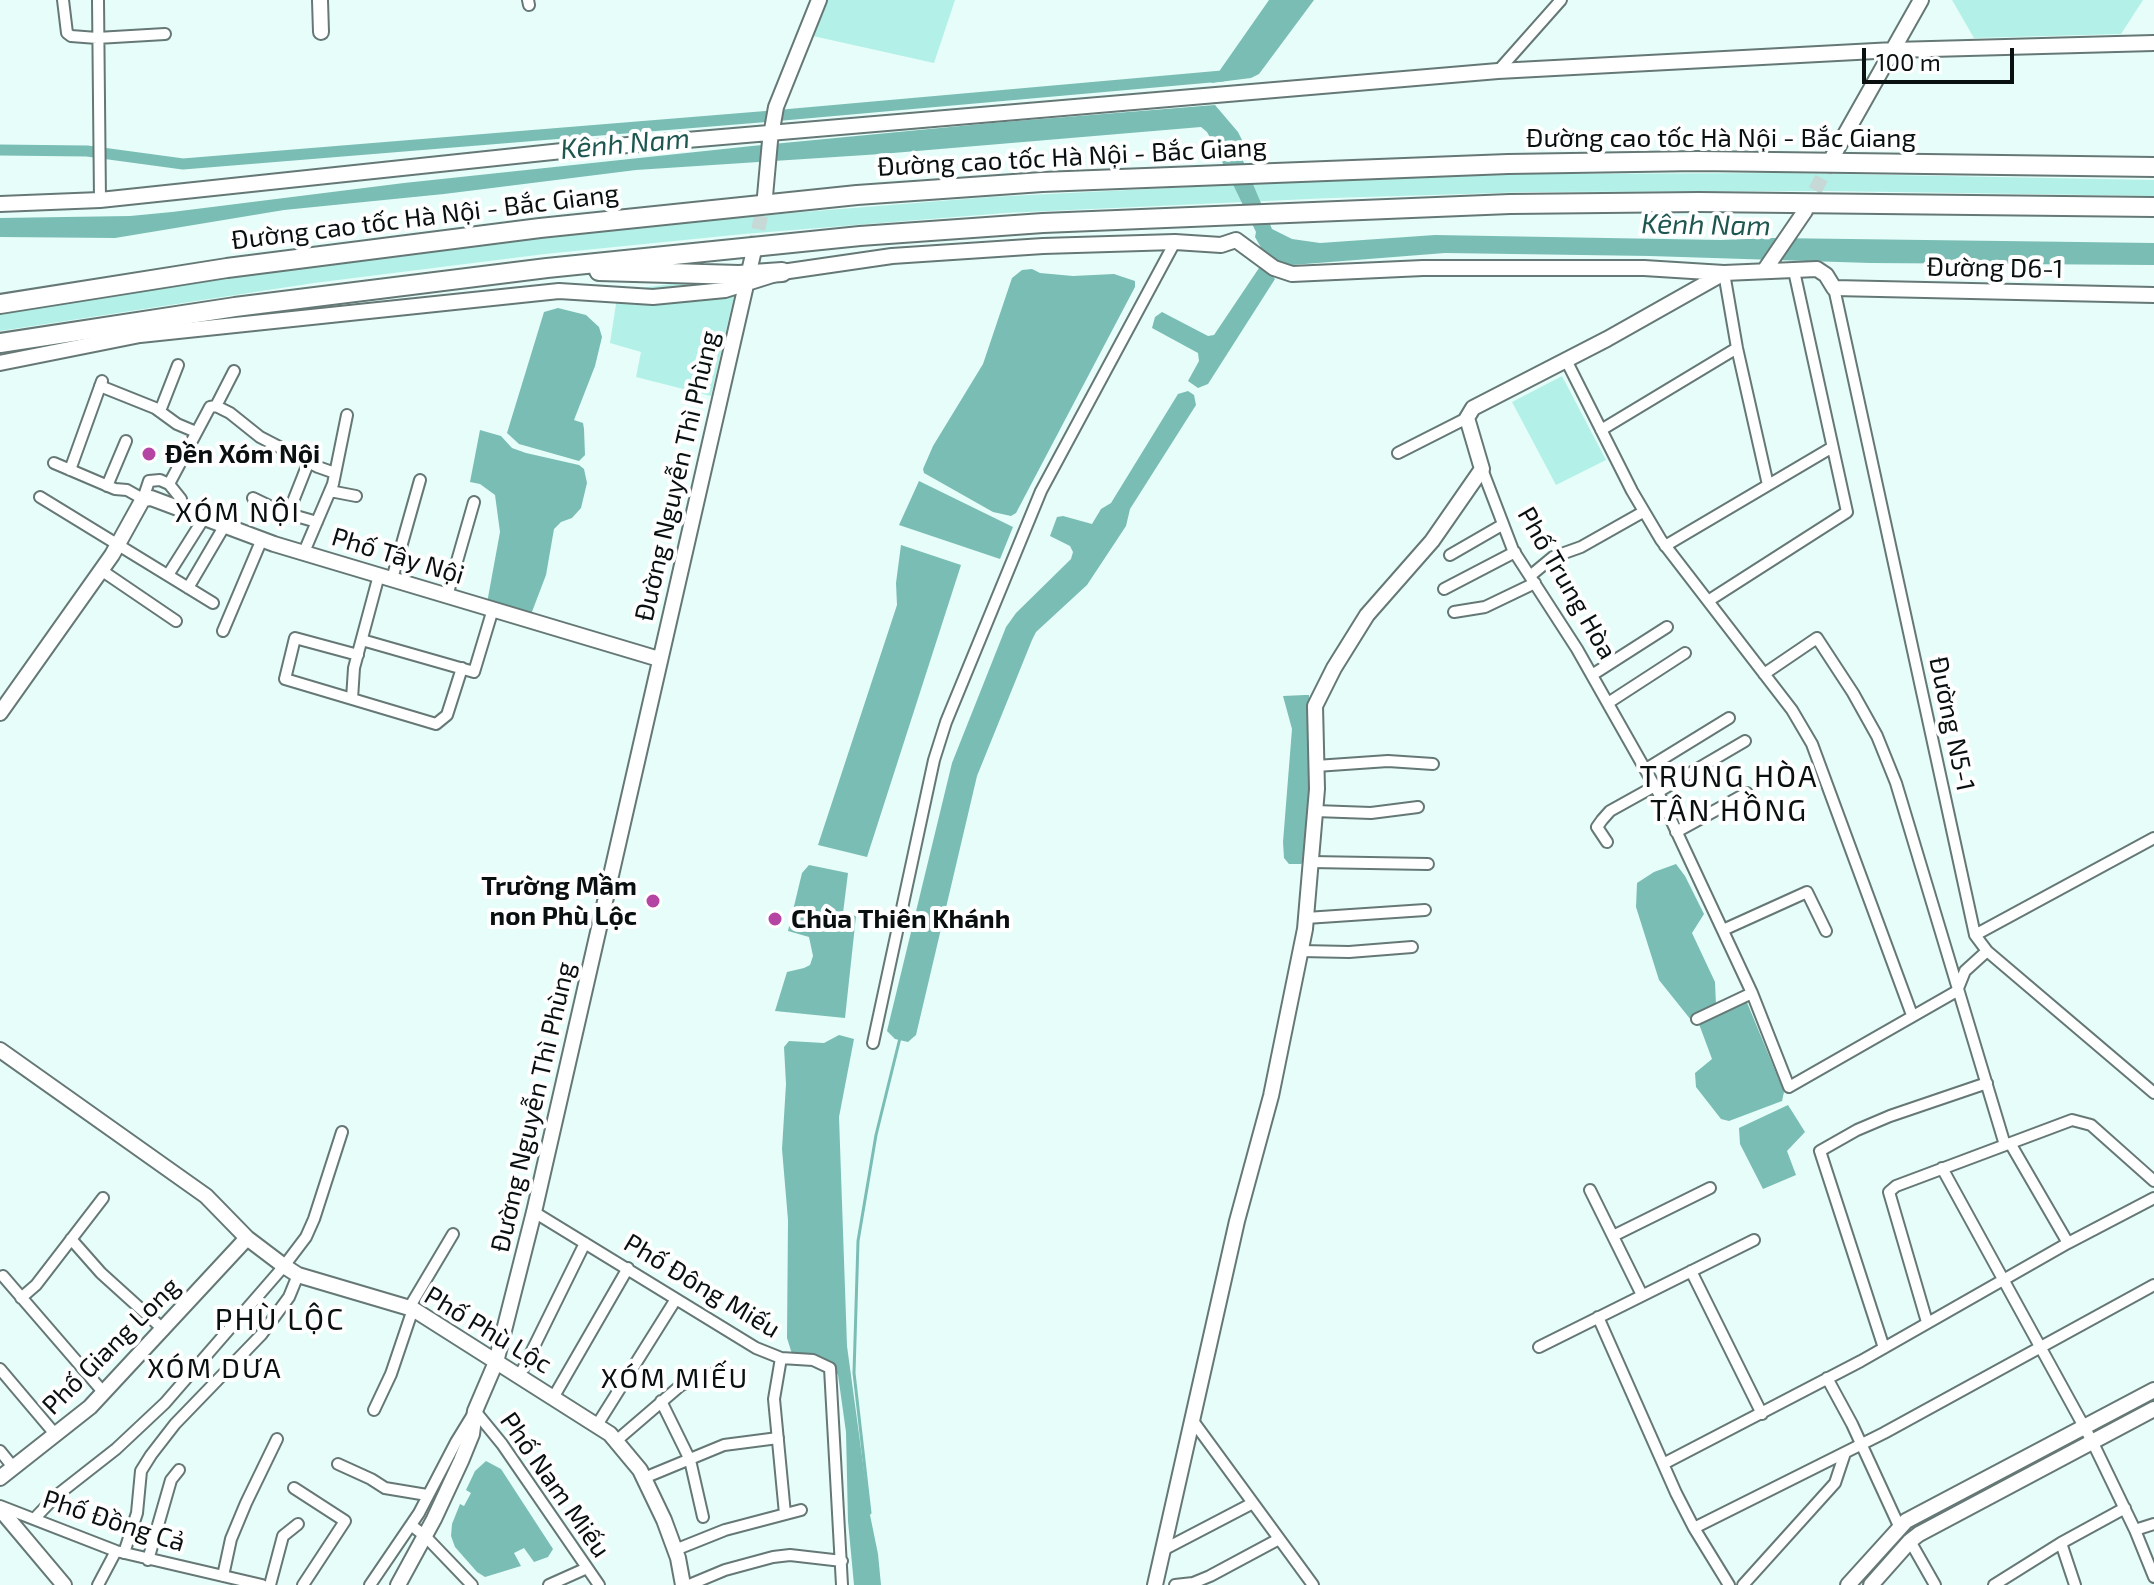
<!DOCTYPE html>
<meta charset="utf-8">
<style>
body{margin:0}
#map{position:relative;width:2154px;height:1585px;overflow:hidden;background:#e7fdf9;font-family:"Exo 2",sans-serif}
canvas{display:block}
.scale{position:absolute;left:1862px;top:48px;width:152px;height:36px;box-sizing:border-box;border:4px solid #09100f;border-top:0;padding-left:10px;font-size:24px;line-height:28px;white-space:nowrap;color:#09100f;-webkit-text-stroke:6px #fff;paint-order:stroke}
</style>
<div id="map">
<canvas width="2154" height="1585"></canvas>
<div class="scale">100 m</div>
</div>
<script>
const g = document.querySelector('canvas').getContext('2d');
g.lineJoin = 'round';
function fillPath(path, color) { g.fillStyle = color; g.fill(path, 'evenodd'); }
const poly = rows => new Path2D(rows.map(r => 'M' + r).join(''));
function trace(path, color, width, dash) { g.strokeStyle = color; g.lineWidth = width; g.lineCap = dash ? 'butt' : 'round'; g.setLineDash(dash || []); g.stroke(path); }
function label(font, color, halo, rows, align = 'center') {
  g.font = font + ' "Exo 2",sans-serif'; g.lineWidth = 8; g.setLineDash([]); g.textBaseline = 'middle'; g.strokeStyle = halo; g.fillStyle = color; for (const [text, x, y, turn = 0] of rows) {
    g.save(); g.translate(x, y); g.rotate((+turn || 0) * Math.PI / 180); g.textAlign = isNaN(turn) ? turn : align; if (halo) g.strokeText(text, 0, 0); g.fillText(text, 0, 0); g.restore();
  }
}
fillPath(poly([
 [827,0,955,0,934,63,813,36],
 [1952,0,2143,0,2121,34,1974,38],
 [1788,173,2154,180,2154,196,1828,191,1531,192,1331,198,1005,213,744,234,545,254,314,283,0,331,0,314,270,272,585,232,803,212,990,197,1345,179,1536,174],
 [739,275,711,396,636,377,641,352,610,343,618,291],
 [1562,376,1606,460,1556,485,1512,402],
 [2066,1444,2066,1449,1964,1504,1962,1500,2017,1467]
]), '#b3f1e8');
fillPath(poly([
 [1269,0,1314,0,1259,74,1251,78,1211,83],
 [1215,105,1238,132,1242,140,1241,156,1272,229,1292,239,1320,243,1435,235,1721,240,1773,238,2154,243,2154,265,1870,263,1650,256,1445,253,1292,265,1278,262,1271,274,1275,279,1208,384,1198,388,1188,381,1199,361,1198,353,1152,328,1155,317,1162,312,1208,336,1214,335,1259,268,1264,269,1264,253,1255,237,1256,232,1212,141,1207,132,1201,127,881,154,636,170,444,194,284,210,115,238,0,237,0,218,130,216,172,212,404,183,752,146,992,123],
 [1032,269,1040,273,1073,276,1114,274,1135,281,1135,287,1016,513,1011,516,993,512,924,473,923,469,933,446,983,364,1012,278,1022,270],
 [558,308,586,315,599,327,602,337,595,366,574,420,583,423,584,429,585,455,579,461,519,444,507,433,544,312],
 [1188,391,1194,395,1196,405,1130,509,1126,526,1087,585,1036,632,1032,640,977,776,916,1035,908,1042,895,1039,887,1031,952,763,1006,627,1016,613,1071,559,1073,552,1070,546,1050,536,1057,517,1063,516,1092,524,1101,509,1111,503,1178,394],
 [480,430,501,436,512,448,526,453,579,465,584,469,587,483,581,508,572,518,561,522,554,529,546,575,530,617,487,603,500,532,495,495,480,484,470,482],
 [919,481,1013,527,1000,559,899,525],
 [901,545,961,565,867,857,818,845,897,605,896,583],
 [1305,695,1309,695,1309,698,1308,858,1301,864,1289,864,1284,858,1283,842,1292,729,1283,696],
 [1676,864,1685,876,1704,914,1692,933,1715,982,1716,1005,1691,1020,1659,980,1636,907,1637,883,1654,872],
 [809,865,848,873,843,913,856,916,845,1018,775,1011,787,972,804,968,810,965,813,956,809,937,788,931,802,873],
 [1746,1000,1784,1092,1782,1101,1729,1121,1721,1119,1696,1087,1695,1073,1712,1059,1699,1024],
 [839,1035,854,1039,839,1117,847,1346,870,1515,878,1554,881,1585,854,1585,848,1521,846,1432,838,1375,833,1368,792,1354,787,1338,788,1220,782,1149,786,1084,784,1047,789,1041,824,1043],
 [1788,1105,1805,1132,1787,1151,1796,1175,1763,1189,1740,1144,1739,1128],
 [486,1461,501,1469,553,1549,548,1557,534,1562,524,1548,514,1553,521,1566,485,1577,477,1572,455,1547,451,1536,452,1524,460,1504,464,1506,471,1493,466,1490,475,1471]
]), '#7abdb4');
trace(poly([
 [870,1513,854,1373,858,1241,876,1135,900,1038]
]), '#7abdb4', 3);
trace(poly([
 [0,150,87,151,183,164,772,116,1222,76,1230,73]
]), '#7abdb4', 11);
trace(poly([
 [1805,209,1833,157],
 [754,250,765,197]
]), '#c6d9d6', 14, [14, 7]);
const street = poly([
 [63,0,67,33,71,36,97,38,165,34],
 [98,0,100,200],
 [528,0,529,5],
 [1498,71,1561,0],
 [1724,273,1737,348,1768,485],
 [1834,288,1975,935,1987,951,2154,1093],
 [1566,360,1632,491,1661,540,1792,710,1812,744,1912,1015],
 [100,386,155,408,177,424,196,432],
 [216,406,230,413,260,437,318,467,335,473],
 [160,411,178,365],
 [1601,430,1737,348],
 [1398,453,1467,418],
 [54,463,115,489,127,490,143,499,149,481,160,480,169,484,181,499,182,509],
 [1482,469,1513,550,1577,649,1658,792,1752,993,1789,1087,1957,991,1965,971,1987,951],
 [70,470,102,381],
 [169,484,210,407,216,406,234,371],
 [107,486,126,441],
 [330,491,356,496],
 [40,497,213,603],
 [253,498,282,512,317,522],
 [288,514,309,461],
 [1665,546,1831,448],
 [304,552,333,484,347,415],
 [1450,555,1502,525],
 [101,570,176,621],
 [168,575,204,518],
 [1530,576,1553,557,1581,547,1643,512],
 [392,579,420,480],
 [188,588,225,525],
 [1444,589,1515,552],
 [447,596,474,502],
 [1708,601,1847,512,1794,271],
 [1454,612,1485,607,1535,583],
 [223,631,262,539],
 [362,640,474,672,493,609],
 [358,655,295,638,285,679,436,724,447,715,462,668],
 [1764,674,1817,638,1853,693,1877,736,1896,783,2005,1145],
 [1592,675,1667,627],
 [352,699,354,668,379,575],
 [1608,703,1685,653],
 [1316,766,1388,761,1433,764],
 [1646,769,1729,718],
 [1658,792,1745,741],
 [1315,811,1371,813,1418,807],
 [1676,832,1747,793],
 [1607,842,1597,827,1602,820,1610,811,1655,786],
 [1311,862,1428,864],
 [1306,918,1425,910],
 [1723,930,1807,892,1826,931],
 [1975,935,2154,838],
 [1301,951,1349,952,1412,947],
 [1697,1019,1752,993],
 [873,1043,934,760,946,722,1041,491,1175,242],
 [2010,1143,2068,1243],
 [1942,1168,2093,1443,2135,1530,2154,1577],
 [1590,1190,1642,1295],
 [534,1212,756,1348,781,1358,813,1360,830,1368,842,1585],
 [1613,1236,1710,1188],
 [71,1239,101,1273,164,1330],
 [1691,1271,1762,1414],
 [3,1276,104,1393],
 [21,1298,36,1285,103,1198],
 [409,1308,453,1234],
 [1598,1317,1676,1493,1694,1528,1729,1585],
 [1927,1322,1889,1192,1896,1186,2072,1120,2091,1125,2154,1181],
 [1539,1347,1754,1240],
 [1884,1348,1820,1151,1857,1130,1890,1116,1987,1083],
 [781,1358,774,1399,785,1514],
 [0,1369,55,1434],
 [519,1377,585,1243],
 [1827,1378,1852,1424,1899,1526],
 [553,1398,628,1268],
 [661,1401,690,1460,703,1517],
 [374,1410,391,1374,413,1309],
 [1193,1421,1313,1585],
 [597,1425,676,1299],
 [616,1441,680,1386,694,1378,713,1374],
 [0,1451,13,1467],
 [1665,1463,1861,1361,2068,1243,2154,1198],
 [338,1464,371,1479,385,1488,427,1495],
 [644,1478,724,1445,778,1438],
 [294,1488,345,1521,303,1585],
 [0,1506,116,1551,262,1585],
 [34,1519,56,1496,116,1449,165,1403,284,1266,306,1237,314,1219,342,1132],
 [411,1525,425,1536,472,1585],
 [1694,1528,1884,1433,2154,1285],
 [2135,1530,2154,1524],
 [1910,1541,1935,1585],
 [2061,1543,2075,1585],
 [675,1550,725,1530,801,1510],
 [1161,1551,1253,1503],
 [124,1553,137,1513,141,1471,151,1455,175,1424,261,1335,289,1297,298,1275],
 [148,1560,171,1480,179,1470],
 [223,1576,231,1539,246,1503,277,1439],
 [98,1585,116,1551],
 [270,1585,283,1536,298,1524],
 [370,1585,419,1513,456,1442,475,1411,502,1444,599,1585],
 [549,1585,587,1568],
 [689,1585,725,1570,773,1557,790,1555,842,1561],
 [1175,1585,1193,1583,1210,1576,1279,1539],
 [1743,1585,1835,1483,1845,1453],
 [1994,1585,2061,1543,2125,1508]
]);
const secondary = poly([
 [320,0,321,32],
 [1833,156,1921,0],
 [765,196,770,141,776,107,819,0],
 [0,204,100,200,581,149,1498,71,1894,50,2154,43],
 [1764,271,1805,211],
 [0,363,140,335,559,291,653,297,725,290,782,272,892,256,1043,246,1175,242,1221,245,1236,240,1274,268,1292,274,1423,268,1644,268,1724,273],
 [0,713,112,555,143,499,151,498,274,544,659,659],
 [0,1050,206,1196,247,1238,284,1266,298,1275,413,1309,610,1434,640,1470,664,1520,678,1558,683,1585],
 [0,1478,90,1407,247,1238],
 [0,1509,64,1585],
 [398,1585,434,1519,461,1461,472,1434,475,1411,496,1362,534,1212,754,250],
 [1155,1585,1237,1221,1271,1096,1305,929,1317,789,1315,706,1334,668,1367,615,1432,541,1482,469,1467,418,1473,408,1607,339,1724,273,1817,269,1826,275,1834,288,2154,295],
 [1848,1585,1906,1521,2154,1390],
 [1871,1585,1910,1541,1919,1534,2154,1409]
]);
const highway = poly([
 [599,271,739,275,782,272],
 [0,304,227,268,540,228,857,195,1042,182,1508,164,1698,161,2154,167],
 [0,343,235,307,547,268,860,236,1043,223,1510,204,1699,202,2154,207]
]);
trace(street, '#657875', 14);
trace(secondary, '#657875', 18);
trace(highway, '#657875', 22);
trace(street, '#fff', 10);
trace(secondary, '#fff', 14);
trace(highway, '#fff', 18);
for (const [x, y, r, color] of [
 [149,454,8,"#b545a2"],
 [653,901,8,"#b545a2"],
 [775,919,8,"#b545a2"]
]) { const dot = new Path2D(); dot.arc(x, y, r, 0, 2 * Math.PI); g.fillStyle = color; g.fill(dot); trace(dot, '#fff', 3); }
label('26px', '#09100f', '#fff', [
 ["Đường cao tốc Hà Nội - Bắc Giang",1721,138],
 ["Đường cao tốc Hà Nội - Bắc Giang",1072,157,-3],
 ["Đường cao tốc Hà Nội - Bắc Giang",425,217,-7],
 ["Đường D6-1",1995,268,1],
 ["Đường Nguyễn Thì Phùng",677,476,-77],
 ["Phố Tây Nội",398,556,17],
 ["Phố Trung Hòa",1567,583,60],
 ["Đường N5-1",1952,724,78],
 ["Đường Nguyễn Thì Phùng",533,1107,-77],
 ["Phố Đông Miếu",702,1286,31],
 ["Phố Phù Lộc",488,1330,31],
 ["Phố Giang Long",111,1346,-45],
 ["Phố Nam Miếu",555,1485,55],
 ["Phố Đồng Cả",114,1521,18]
]);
label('bold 26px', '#09100f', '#fff', [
 ["Đền Xóm Nội",165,454],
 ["Trường Mầm",637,886,"right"],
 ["non Phù Lộc",637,916,"right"],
 ["Chùa Thiên Khánh",791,919]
], 'left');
label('italic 28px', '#1e5750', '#fff', [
 ["Kênh Nam",625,144,-5],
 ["Kênh Nam",1706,225,1]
]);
g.letterSpacing = '2px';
label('28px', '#09100f', '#fff', [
 ["XÓM NỘI",238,513],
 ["XÓM DƯA",215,1369],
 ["XÓM MIẾU",675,1379]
]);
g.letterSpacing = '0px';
g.letterSpacing = '2px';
label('30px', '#09100f', '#fff', [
 ["TRUNG HÒA",1729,777],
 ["TÂN HỒNG",1729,811],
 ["PHÙ LỘC",280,1320]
]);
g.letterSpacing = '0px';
</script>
